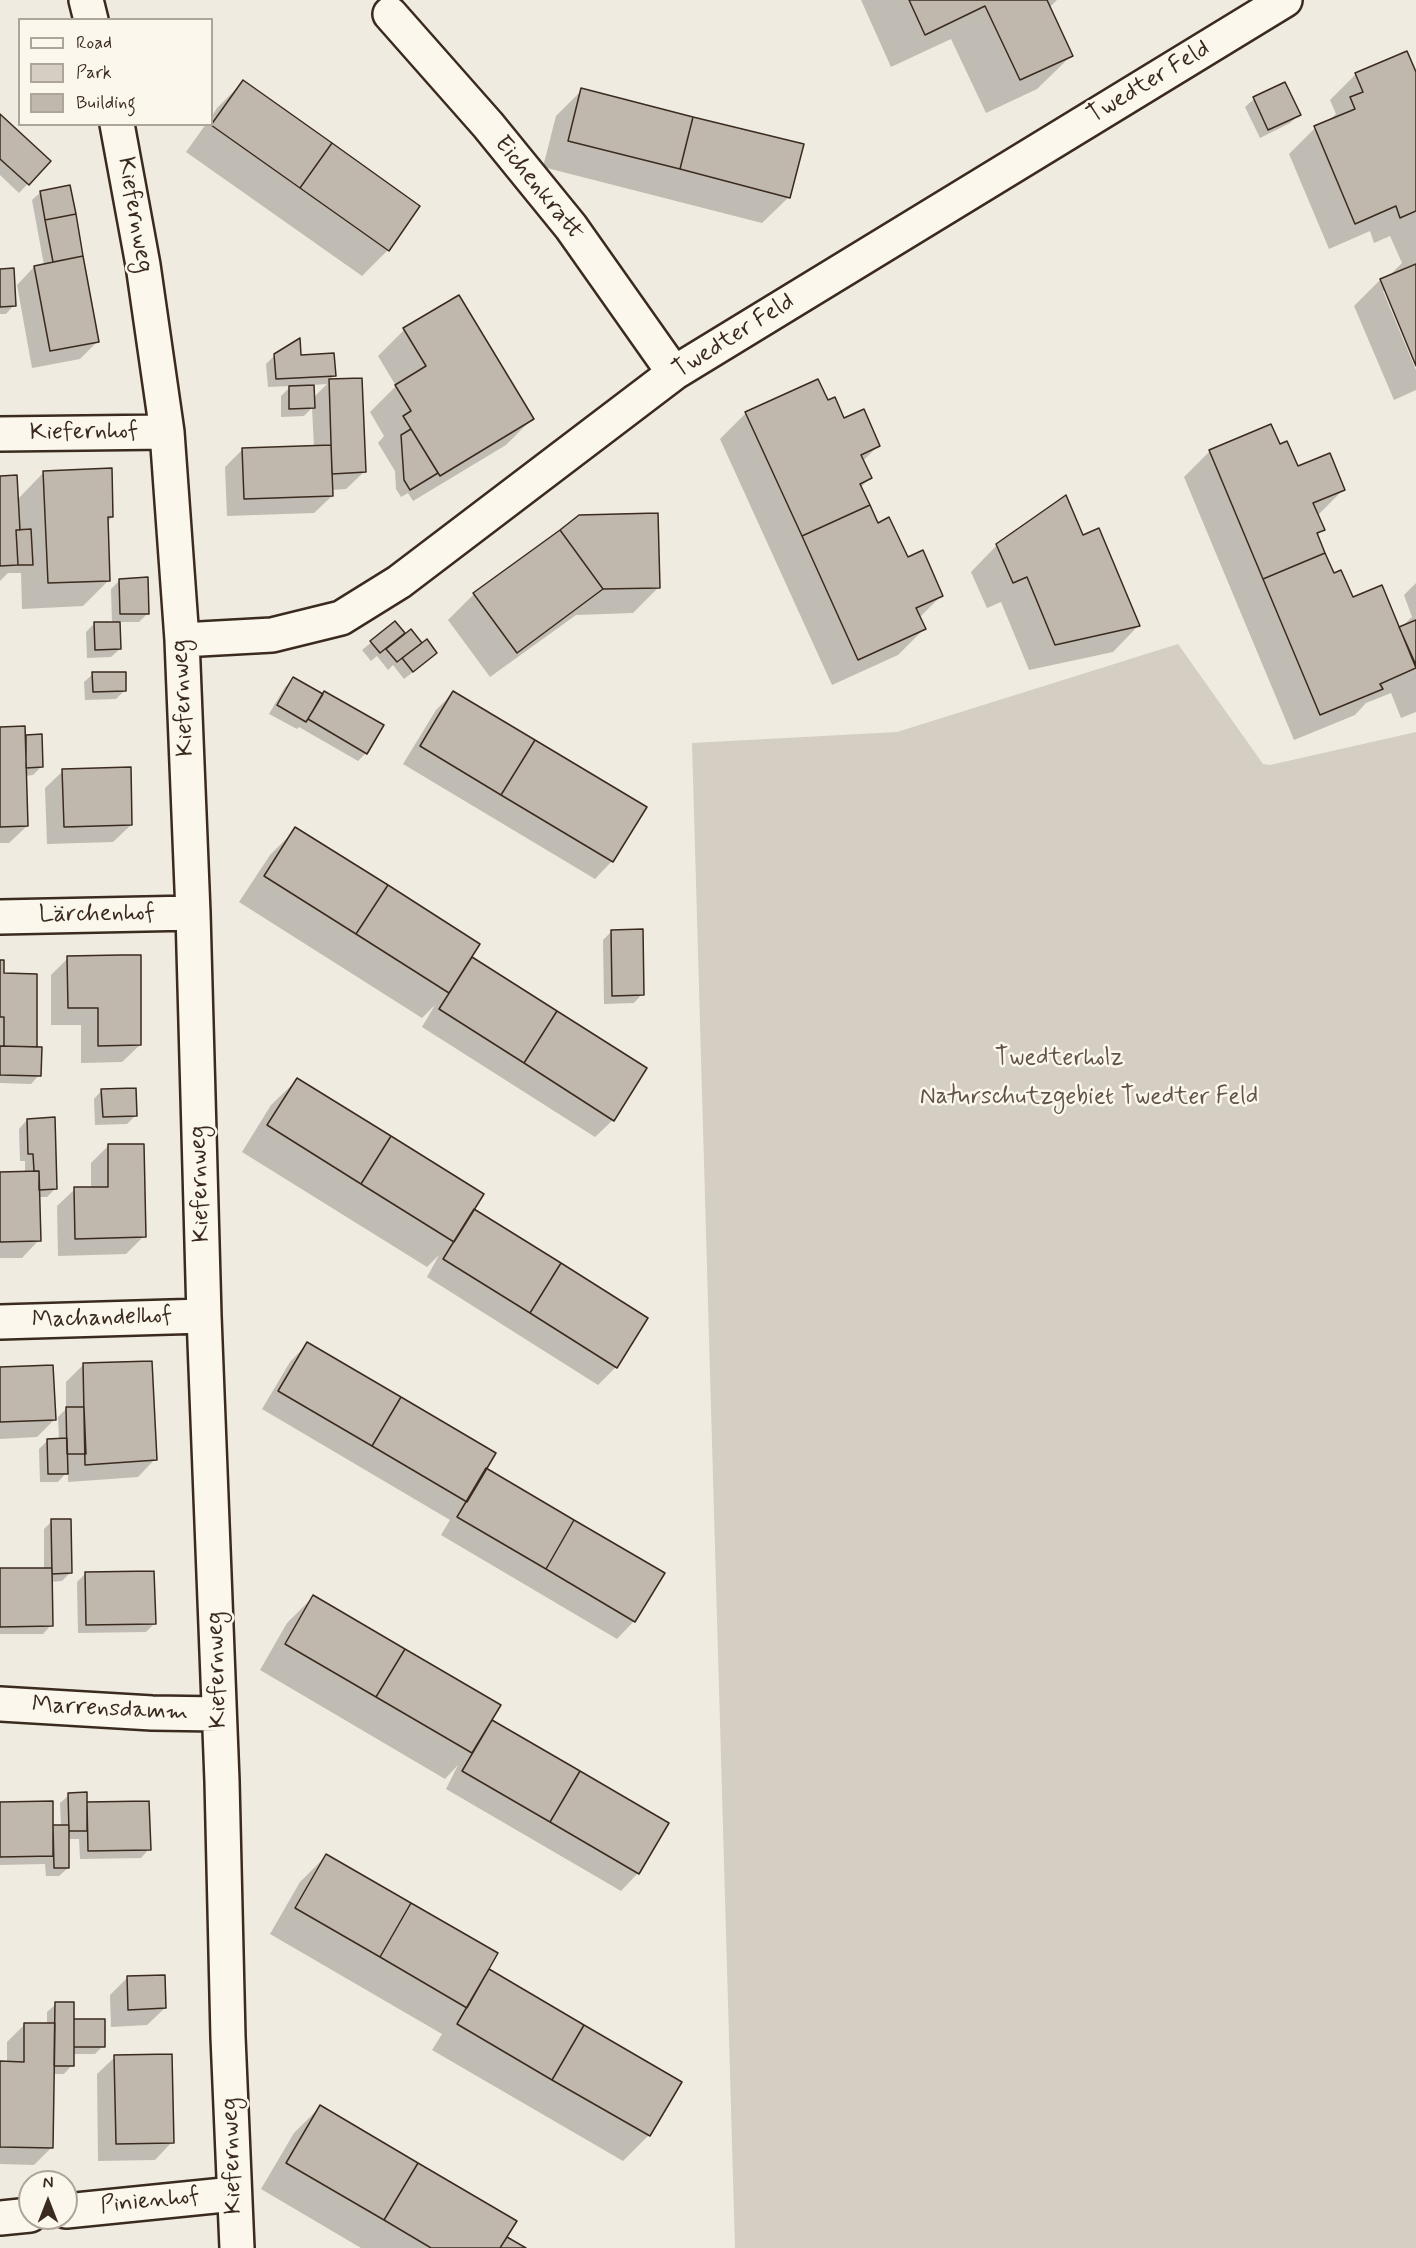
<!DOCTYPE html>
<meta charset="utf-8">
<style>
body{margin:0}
#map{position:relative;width:1416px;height:2248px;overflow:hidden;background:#f0ebe0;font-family:Mynerve,sans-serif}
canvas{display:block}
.legend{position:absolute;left:18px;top:18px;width:195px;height:108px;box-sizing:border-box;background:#fbf7ec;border:2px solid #aea59a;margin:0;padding:8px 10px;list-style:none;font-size:18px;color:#3b2a1e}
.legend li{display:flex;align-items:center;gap:12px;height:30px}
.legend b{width:30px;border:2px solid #aea59a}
.north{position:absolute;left:18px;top:2170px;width:60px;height:60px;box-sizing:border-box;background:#fbf7ec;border:2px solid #aea59a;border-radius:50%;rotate:0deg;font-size:16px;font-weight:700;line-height:24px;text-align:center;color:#3b2a1e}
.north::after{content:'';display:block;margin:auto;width:21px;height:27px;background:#3b2a1e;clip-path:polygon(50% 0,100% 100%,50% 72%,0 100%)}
</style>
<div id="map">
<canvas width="1416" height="2248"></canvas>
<ul class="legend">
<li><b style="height:8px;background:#fbf7ec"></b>Road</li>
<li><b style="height:16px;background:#d5cec3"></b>Park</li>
<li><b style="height:16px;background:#c0b8ad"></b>Building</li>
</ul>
<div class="north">N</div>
</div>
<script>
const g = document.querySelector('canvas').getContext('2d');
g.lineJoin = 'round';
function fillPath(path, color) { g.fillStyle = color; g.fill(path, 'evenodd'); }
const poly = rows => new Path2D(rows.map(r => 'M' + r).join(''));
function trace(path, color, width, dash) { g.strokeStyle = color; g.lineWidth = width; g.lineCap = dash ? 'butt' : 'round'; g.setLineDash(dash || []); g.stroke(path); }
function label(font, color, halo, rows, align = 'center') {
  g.font = font + ' Mynerve,sans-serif'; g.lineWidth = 5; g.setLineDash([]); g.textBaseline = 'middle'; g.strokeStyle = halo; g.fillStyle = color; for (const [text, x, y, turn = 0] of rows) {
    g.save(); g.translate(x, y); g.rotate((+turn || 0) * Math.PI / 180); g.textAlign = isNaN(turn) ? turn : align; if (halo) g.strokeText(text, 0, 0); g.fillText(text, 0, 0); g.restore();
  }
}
fillPath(poly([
 [1178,644,1263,764,1270,765,1416,732,1416,2248,735,2248,692,743,897,732]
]), '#d5cec3');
fillPath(poly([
 [861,0,1057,0,1049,8,1071,56,1037,89,986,113,951,39,891,67],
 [1356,74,1416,75,1416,362,1386,291,1383,291,1416,370,1416,390,1394,400,1354,306,1380,280,1388,277,1402,263,1390,236,1374,243,1370,231,1329,249,1289,154,1315,128,1326,123,1336,114,1330,100],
 [243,82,388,250,362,276,186,152,206,124,212,124,212,116,217,108],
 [1284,84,1299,115,1290,123,1260,138,1245,107,1254,99],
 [582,90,789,197,762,223,543,167,556,116],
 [0,116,49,161,19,193,0,175],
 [69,186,98,341,80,359,32,368,17,285,34,267,44,265,32,200,41,192],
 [0,270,14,305,6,314,0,314],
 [458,297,532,419,506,445,413,501,408,493,401,497,396,489,395,471,378,443,384,436,370,412,396,386,378,356,404,330],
 [275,355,300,356,334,375,329,381,361,380,364,472,346,489,331,490,332,496,314,513,227,516,225,467,243,449,314,447,312,408,304,416,281,417,281,396,291,386,268,387,266,364],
 [327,384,313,398,313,385],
 [827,402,844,420,878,446,862,462,870,478,860,488,877,525,941,596,919,618,924,629,898,655,832,685,720,439,746,413],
 [1279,446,1297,468,1344,489,1317,516,1323,529,1317,536,1333,575,1352,599,1399,629,1412,617,1404,595,1416,583,1416,712,1401,718,1391,693,1366,703,1355,715,1294,740,1184,477,1210,451],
 [44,472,112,517,107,522,109,580,83,606,22,609,21,573,8,573,0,581,0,477,17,500],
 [580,517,659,587,633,613,576,615,490,677,448,620,474,594],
 [1083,537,1138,626,1113,652,1029,670,1001,602,987,608,971,572,997,545],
 [120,580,148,613,139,622,119,622,120,649,111,657,87,658,86,632,94,624,112,623,111,589],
 [395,623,427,661,404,679,393,665,388,670,377,656,371,661,362,650],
 [93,674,125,690,116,699,85,700,84,682],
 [293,679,366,753,358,761,299,727,297,729,269,714,285,687],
 [453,693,612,861,595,879,403,764,436,710],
 [0,729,24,739,26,737,41,767,33,775,25,776,27,826,9,843,0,843],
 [63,771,131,825,113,842,47,844,45,788],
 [296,829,470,957,645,1069,613,1120,595,1137,422,1027,435,1005,422,1018,239,902,270,855],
 [612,931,642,994,634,1003,604,1004,603,940],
 [68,958,140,1045,122,1062,81,1063,81,1025,51,1025,51,975],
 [0,962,2,975,35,1048,39,1075,31,1084,0,1083],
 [297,1080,472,1210,616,1367,598,1385,427,1277,439,1255,427,1267,242,1152,271,1105],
 [102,1090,136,1115,127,1124,95,1125,94,1099],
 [27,1120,55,1189,47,1197,38,1197,39,1240,22,1258,0,1258,0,1173,25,1173,25,1161,20,1161,19,1129],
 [108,1146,144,1236,126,1254,58,1256,57,1206,75,1189,91,1188,91,1163],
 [307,1344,484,1469,634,1621,617,1639,441,1535,450,1520,262,1409,290,1362],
 [83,1365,155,1459,138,1477,68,1482,68,1471,58,1482,40,1482,39,1449,48,1440,59,1440,58,1417,66,1409,66,1382],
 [0,1369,54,1420,37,1437,0,1439],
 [52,1521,70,1573,62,1581,51,1582,51,1625,43,1634,0,1634,0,1570,44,1570,44,1529],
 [86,1573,154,1624,146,1632,78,1633,77,1582],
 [313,1597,490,1720,667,1824,638,1873,621,1891,446,1789,458,1765,445,1779,260,1670,287,1623],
 [69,1795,85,1803,148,1803,149,1849,141,1858,80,1859,79,1839,67,1839,68,1868,59,1876,46,1876,45,1864,0,1865,0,1804,52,1827,61,1827,60,1803],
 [326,1856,487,1970,649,2135,623,2161,432,2050,442,2034,270,1934,300,1882],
 [128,1977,165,2008,147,2025,111,2027,110,1995],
 [56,2004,103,2046,95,2054,72,2054,72,2065,64,2074,53,2074,52,2147,34,2165,0,2164,0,2063,7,2063,7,2042,25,2024,47,2024,47,2012],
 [115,2057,172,2142,155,2160,98,2161,97,2074],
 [320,2107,505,2237,523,2248,361,2248,261,2189,294,2133]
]), '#0003');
const building = poly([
 [909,0,1047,0,1073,56,1020,80,985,6,925,35,909,0],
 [1407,51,1416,72,1416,211,1400,218,1396,206,1355,224,1314,126,1355,109,1350,97,1363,92,1355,73,1407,51],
 [243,80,332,143,300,188,211,125,243,80],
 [1285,82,1301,115,1268,130,1253,97,1285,82],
 [581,88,693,117,680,169,568,141,581,88],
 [0,114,51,161,29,185,0,159,0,114],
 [693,117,804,144,790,198,680,169,693,117],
 [332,143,420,206,389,251,300,188,332,143],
 [70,185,76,214,45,220,40,191,70,185],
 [76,214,83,256,53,262,45,220,76,214],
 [83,256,99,342,50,351,34,266,83,256],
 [1416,264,1416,366,1380,279,1416,264],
 [14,268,16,306,0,307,0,269,14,268],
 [459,295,534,419,440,476,403,416,411,411,395,385,426,366,403,328,459,295],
 [300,338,301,355,334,353,336,376,276,379,274,354,300,338],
 [362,378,366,472,332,474,329,379,362,378],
 [818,379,828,400,835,397,844,418,864,409,880,446,861,455,872,478,860,484,870,505,802,536,745,412,818,379],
 [314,385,315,408,289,409,289,386,314,385],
 [1271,424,1280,444,1287,441,1298,466,1330,453,1345,490,1313,503,1325,530,1317,533,1325,553,1263,579,1209,450,1271,424],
 [411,429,438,473,410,490,404,480,401,435,411,429],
 [331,445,333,496,244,499,242,448,331,445],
 [112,468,113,517,108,517,110,581,48,583,43,471,112,468],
 [17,475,20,530,16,530,18,565,0,566,0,476,17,475],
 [1066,495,1083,535,1099,528,1140,626,1055,645,1027,577,1013,583,996,544,1066,495],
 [870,505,878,523,889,517,908,557,923,550,943,596,916,608,926,629,858,660,802,536,870,505],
 [658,513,660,588,603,589,560,530,579,515,658,513],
 [31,529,33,565,18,565,16,530,31,529],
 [560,530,603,589,517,653,473,593,560,530],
 [1325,553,1334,573,1341,570,1353,597,1382,585,1416,668,1380,684,1383,689,1320,715,1263,579,1325,553],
 [148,577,149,614,120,614,119,579,148,577],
 [1416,620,1416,665,1399,627,1416,620],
 [395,621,405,633,380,653,370,641,395,621],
 [94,622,120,622,121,649,95,650,94,622],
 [411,629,422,643,397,662,386,649,411,629],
 [427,639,437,653,413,672,402,658,427,639],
 [92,672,126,672,126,691,93,692,92,672],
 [293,677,323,694,306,722,277,705,293,677],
 [324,691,384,725,367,754,308,719,324,691],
 [453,691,535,740,501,795,420,746,453,691],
 [25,726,28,826,0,827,0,727,25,726],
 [42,734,43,767,26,768,26,735,42,734],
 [535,740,647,807,613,862,501,795,535,740],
 [131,767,132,825,64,827,62,769,131,767],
 [295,827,388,885,356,934,264,876,295,827],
 [388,885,480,944,449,993,356,934,388,885],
 [643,929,644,995,612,996,611,930,643,929],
 [121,955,141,955,141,1045,98,1046,98,1008,68,1008,67,956,121,955],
 [472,957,557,1011,524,1063,439,1009,472,957],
 [0,960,4,960,4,973,37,974,37,1047,4,1046,4,1017,0,1017,0,960],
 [557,1011,647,1068,614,1121,524,1063,557,1011],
 [0,1046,42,1047,41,1076,0,1075,0,1046],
 [297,1078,391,1136,361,1184,267,1125,297,1078],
 [136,1088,137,1116,103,1117,101,1089,136,1088],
 [55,1117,57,1189,39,1190,39,1171,34,1171,33,1154,28,1154,27,1119,55,1117],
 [391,1136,484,1194,454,1242,361,1184,391,1136],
 [108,1144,144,1144,146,1237,75,1239,74,1187,108,1187,108,1144],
 [39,1171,41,1241,0,1242,0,1172,39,1171],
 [474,1209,561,1263,530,1313,443,1259,474,1209],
 [561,1263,648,1318,617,1368,530,1313,561,1263],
 [307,1342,401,1397,372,1446,278,1391,307,1342],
 [152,1361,157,1460,85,1465,83,1363,152,1361],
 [53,1365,56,1420,0,1422,0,1367,53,1365],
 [401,1397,496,1453,467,1502,372,1446,401,1397],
 [66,1407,84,1407,86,1454,67,1454,66,1407],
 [67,1438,68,1474,48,1474,47,1439,67,1438],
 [486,1468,574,1520,546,1569,457,1517,486,1468],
 [51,1519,71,1519,72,1573,52,1574,51,1519],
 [574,1520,665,1573,635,1622,546,1569,574,1520],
 [0,1568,52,1568,53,1626,0,1627,0,1568],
 [154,1571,156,1624,86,1625,85,1572,154,1571],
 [313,1595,405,1649,376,1697,285,1644,313,1595],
 [405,1649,501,1705,472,1753,376,1697,405,1649],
 [492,1720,580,1771,550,1822,462,1771,492,1720],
 [580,1771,669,1823,639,1874,550,1822,580,1771],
 [87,1792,87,1831,69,1831,68,1793,87,1792],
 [53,1801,53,1856,0,1857,0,1802,53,1801],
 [149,1801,151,1850,88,1851,87,1802,149,1801],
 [53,1825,69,1825,69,1868,54,1868,53,1825],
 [326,1854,411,1903,380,1957,295,1908,326,1854],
 [411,1903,498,1953,467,2008,380,1957,411,1903],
 [489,1969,584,2025,552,2080,457,2024,489,1969],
 [165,1975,166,2008,128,2010,127,1976,165,1975],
 [55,2002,74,2002,74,2066,54,2066,55,2002],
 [74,2019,105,2019,105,2047,74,2047,74,2019],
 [24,2023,55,2023,53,2148,0,2147,0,2061,24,2062,24,2023],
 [584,2025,682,2082,650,2136,552,2080,584,2025],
 [172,2054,174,2143,116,2144,114,2055,172,2054],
 [320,2105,418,2163,384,2220,286,2163,320,2105],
 [418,2163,517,2221,500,2248,431,2248,384,2220,418,2163],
 [507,2237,526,2248,500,2248,507,2237]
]);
fillPath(building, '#c0b8ad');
trace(building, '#3b2a1e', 1.5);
const minor = poly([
 [86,0,91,20],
 [390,14,488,125,571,227,674,373],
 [117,124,143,265,167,432,182,640,193,913,204,1316,222,1781,228,2037,237,2248],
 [0,434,167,432],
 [182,640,272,635,341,618,399,582,674,373,1285,0],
 [0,917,193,913],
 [0,1322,204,1316],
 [0,1704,152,1713,219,1714],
 [66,2211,234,2194],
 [0,2218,30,2215]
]);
trace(minor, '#3b2a1e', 38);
trace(minor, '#fbf7ec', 33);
label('24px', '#3b2a1e', '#fbf7ec', [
 ["Twedter Feld",1149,83,-31],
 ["Eichenkratt",538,189,51],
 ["Kiefernweg",134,215,80],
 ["Twedter Feld",734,337,-32],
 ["Kiefernhof",84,433,-1],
 ["Kiefernweg",184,698,-93],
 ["Lärchenhof",97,915,-1],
 ["Kiefernweg",201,1184,-92],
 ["Machandelhof",102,1319,-2],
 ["Kiefernweg",218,1670,-92],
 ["Marrensdamm",110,1710,3],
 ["Kiefernweg",233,2156,-92],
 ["Pinienhof",150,2202,-6]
]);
label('24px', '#625347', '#fbf7ec', [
 ["Twedterholz",1059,1059],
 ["Naturschutzgebiet Twedter Feld",1089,1098]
]);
</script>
